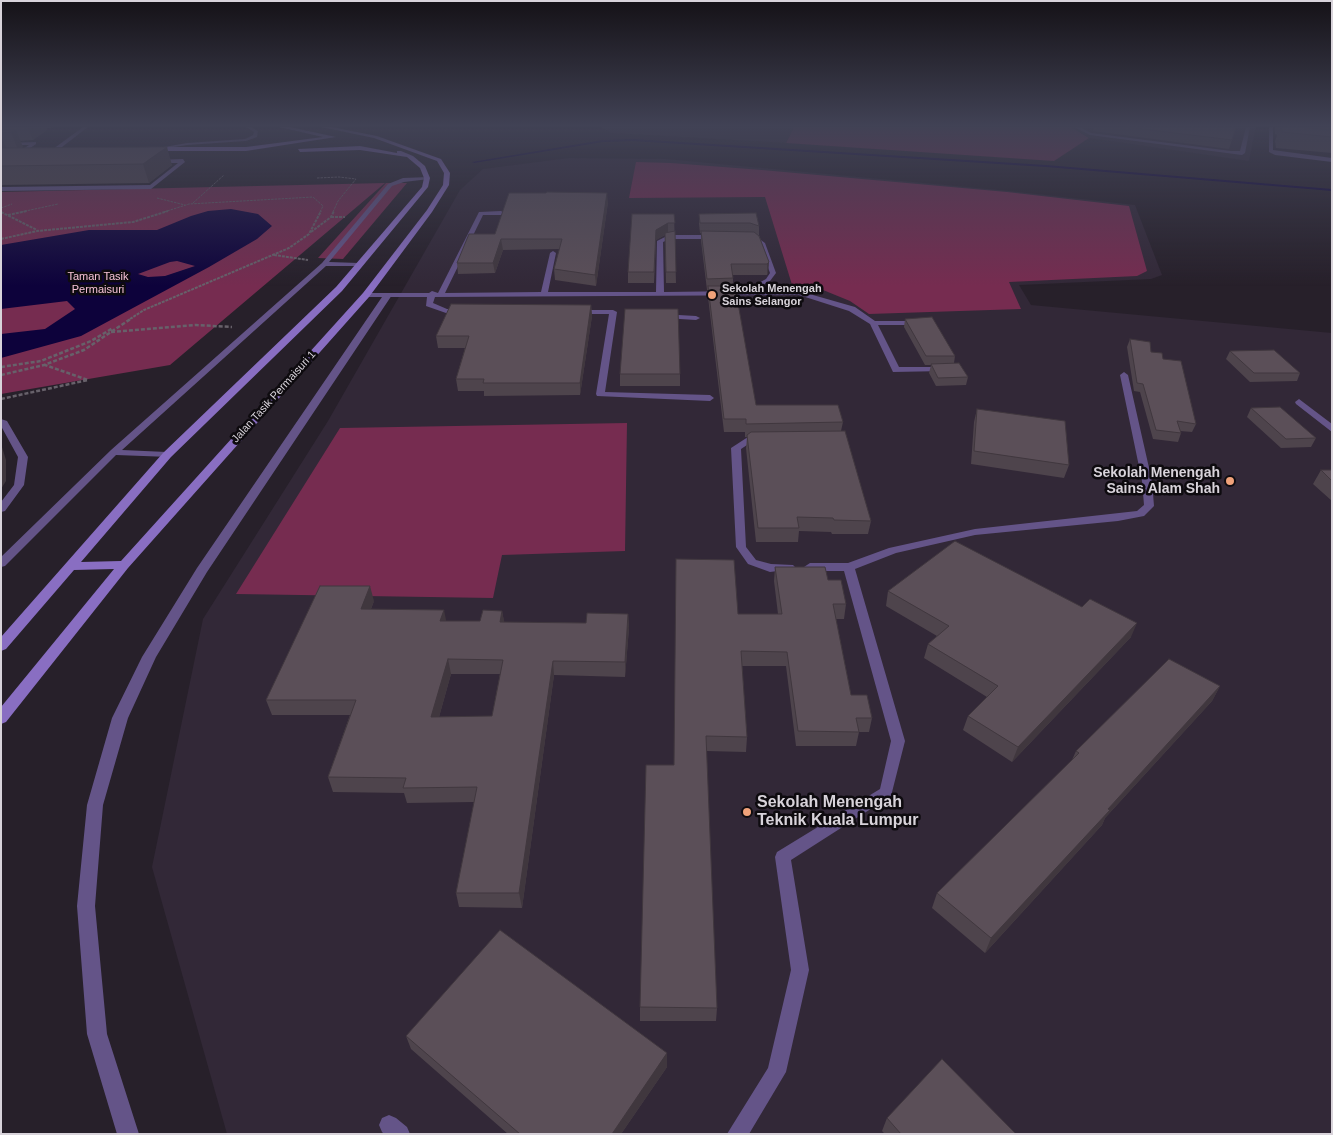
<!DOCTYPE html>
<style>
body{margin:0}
#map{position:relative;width:1333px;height:1135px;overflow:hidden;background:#27202a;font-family:Arial,sans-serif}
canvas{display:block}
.frame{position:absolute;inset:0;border:2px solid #d8d3da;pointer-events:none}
</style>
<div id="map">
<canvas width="1333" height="1135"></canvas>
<div class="frame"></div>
</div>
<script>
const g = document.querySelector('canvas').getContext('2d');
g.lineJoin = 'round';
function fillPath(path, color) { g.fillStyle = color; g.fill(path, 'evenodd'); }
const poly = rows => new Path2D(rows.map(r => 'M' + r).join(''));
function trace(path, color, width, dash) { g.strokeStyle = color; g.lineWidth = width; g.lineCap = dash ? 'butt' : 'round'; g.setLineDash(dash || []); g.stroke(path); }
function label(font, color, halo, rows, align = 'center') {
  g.font = font + ' Arial,sans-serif'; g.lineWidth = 5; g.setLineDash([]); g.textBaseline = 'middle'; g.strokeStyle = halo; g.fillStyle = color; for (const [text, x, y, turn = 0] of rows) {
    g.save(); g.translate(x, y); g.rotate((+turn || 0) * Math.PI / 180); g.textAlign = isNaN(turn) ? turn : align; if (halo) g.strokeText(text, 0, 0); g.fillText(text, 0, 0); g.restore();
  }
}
fillPath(poly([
 [601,127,794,127,786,143,611,133],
 [1071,127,1256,127,1249,161,1089,138],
 [569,158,666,159,1009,191,1135,205,1162,275,1151,279,1019,285,1031,305,1332,333,1332,1134,227,1134,152,867,203,619,328,421,460,190,483,169]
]), '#322837');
fillPath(poly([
 [794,127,1071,127,1089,138,1054,161,786,143],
 [636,162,671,163,762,170,1007,192,1129,206,1147,271,1137,276,1009,282,1021,309,869,314,850,301,823,290,793,288,765,197,629,198],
 [385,183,170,365,1,394,1,192],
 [386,183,407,183,343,259,318,258],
 [627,423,625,551,502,555,493,598,236,594,340,428]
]), '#762c50');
fillPath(poly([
 [231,209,258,214,272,226,257,239,209,267,81,336,1,358,1,334,45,329,75,309,67,301,1,309,1,245,89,230,157,230,191,216,208,211],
 [177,261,195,266,165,276,148,277,138,274,170,262]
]), '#0d023b');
fillPath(poly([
 [633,139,1046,165,1332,189,1332,191,1046,167,633,141,603,142,474,163,472,162,603,140,633,139]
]), '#0d023b');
trace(poly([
 [317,178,339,177,356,179,338,201,333,212],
 [157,198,185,205],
 [193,203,224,175],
 [1,208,12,204],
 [21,212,58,204],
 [164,212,189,204,313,197,323,206,320,212]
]), '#67616a', 1, [2.5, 1]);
trace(poly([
 [1,212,37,230],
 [8,215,27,211],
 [331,217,345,217],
 [311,232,331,217,334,211],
 [1,239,37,231,133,222,168,211],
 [274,255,308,260],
 [130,319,144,310,289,248,309,234,321,211]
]), '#67616a', 2, [3, 1]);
trace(poly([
 [111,332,196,325,232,327],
 [1,367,41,361,91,341,113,328],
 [1,375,44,365,84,350,132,318],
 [1,399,88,380,45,365]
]), '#67616a', 2.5, [4, 2]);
fillPath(poly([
 [33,127,54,127,1,132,1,130,33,127],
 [83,127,88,127,53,154,49,154,49,152,83,127],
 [246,127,251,127,258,131,257,137,246,141,187,145,155,150,153,149,187,143,245,139,253,135,254,132,246,127],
 [1074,127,1080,127,1091,133,1231,151,1240,151,1246,127,1250,127,1245,153,1242,155,1090,135,1074,127],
 [1269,127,1273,127,1273,150,1332,158,1332,162,1275,155,1269,152,1269,127],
 [36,142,36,144,19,156,17,153,29,145,1,145,1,143,36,142],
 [183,159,185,162,151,189,1,191,1,187,150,185,178,163,156,163,154,160,183,159],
 [429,177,429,179,404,182,392,186,329,262,359,263,361,264,361,266,326,266,122,450,167,452,172,455,170,457,116,455,5,566,1,567,1,557,111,450,322,263,388,184,403,178,429,177],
 [479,212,501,211,504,213,501,215,483,215,445,293,541,292,550,253,553,251,556,253,548,292,656,292,657,241,669,235,715,235,718,237,715,239,670,239,663,242,664,292,744,291,766,279,770,273,760,245,747,238,746,237,749,235,758,238,765,243,776,273,770,281,752,291,799,291,855,307,875,321,922,321,922,325,878,325,899,367,945,367,949,369,945,371,893,372,870,324,849,311,799,295,435,297,433,303,447,309,464,309,464,313,446,313,426,306,427,297,385,297,385,293,429,293,432,291,438,293,479,212],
 [574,310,613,310,617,312,605,392,710,395,714,398,710,401,597,396,596,394,609,314,574,314,574,310],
 [661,314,696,316,700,318,696,320,664,318,661,318,661,314],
 [1124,372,1128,375,1152,481,1154,506,1144,516,1118,521,975,535,896,553,855,569,905,741,891,796,791,860,809,970,786,1072,749,1134,727,1134,768,1068,791,970,775,857,777,852,880,789,891,741,844,571,810,571,804,567,810,563,848,563,889,548,975,529,1137,511,1144,505,1142,481,1120,375,1124,372],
 [1299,399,1332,424,1332,432,1296,404,1295,402,1299,399],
 [1,419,7,421,28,457,24,485,5,511,1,512,1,502,14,485,18,457,1,426,1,419],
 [748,437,760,437,765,440,760,443,750,443,741,449,746,547,756,560,771,564,793,565,795,567,793,569,770,572,748,564,736,547,731,448,748,437],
 [389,1115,396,1118,407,1127,410,1134,384,1134,382,1132,379,1125,382,1118,389,1115]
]), '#645488');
fillPath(poly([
 [363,293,388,293,392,295,207,572,156,657,128,718,103,805,95,906,107,1034,139,1134,117,1134,87,1034,77,906,87,805,112,718,142,657,197,568,382,297,363,297,363,293]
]), '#645488');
fillPath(poly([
 [279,127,290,127,336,137,246,151,151,151,148,149,151,147,246,147,323,137,279,127],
 [321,127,332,127,377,136,441,159,450,173,449,185,432,212,369,297,128,568,6,722,1,724,1,707,114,569,74,570,6,649,1,651,1,637,163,453,336,287,422,187,424,178,420,168,407,157,360,150,300,152,298,149,360,146,397,153,397,151,401,151,413,156,425,166,430,178,428,187,342,291,171,457,81,562,121,561,363,293,427,210,443,185,444,173,437,161,374,138,321,127]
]), '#896ec2');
fillPath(poly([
 [1,127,46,127,47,130,33,140,20,141,23,147,22,148,172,165,149,183,1,185],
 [1094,127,1236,127,1229,149,1093,131],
 [1275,127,1332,127,1332,153,1276,148,1275,141,1277,135,1275,134],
 [608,202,596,286,555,280,554,269,560,249,503,250,495,273,458,274,457,263,495,234],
 [756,213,759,226,759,235,769,262,768,272,767,275,733,275,733,286,756,405,843,422,841,431,871,521,868,534,832,534,831,532,799,531,798,542,756,542,746,448,747,437,745,437,745,432,724,432,708,297,708,290,707,290,701,241,701,233,700,233,699,224,699,214],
 [674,214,676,283,666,283,665,235,656,240,654,283,628,283,628,272],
 [591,305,592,316,580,395,484,396,484,391,458,391,456,379,465,348,438,348,436,336],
 [905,319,955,356,954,363,968,377,966,385,936,386,929,373,931,365,925,365,904,327],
 [1130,339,1163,359,1196,424,1192,432,1180,431,1181,433,1178,442,1153,439,1140,392,1134,391,1127,347],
 [1230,351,1300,373,1297,381,1250,382,1226,359],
 [620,374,680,374,680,386,620,386],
 [1251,408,1316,438,1311,447,1281,448,1247,417],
 [977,409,1069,465,1064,478,971,464,974,422],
 [1321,470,1332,470,1332,501,1313,484],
 [775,567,828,580,846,604,844,619,836,619,851,695,872,718,869,732,859,732,856,746,796,746,786,666,742,666,747,737,746,752,706,751,717,1008,716,1021,640,1021,640,1007,674,765,738,614,778,614,774,581],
 [888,591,1131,637,1012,762,963,730,968,716,987,697,924,658,928,644,937,636,886,606],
 [374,601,371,609,446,621,480,621,502,611,504,622,586,623,628,614,629,628,625,677,554,675,522,908,459,907,456,893,474,802,407,803,404,793,333,792,328,777,350,715,272,715,266,700],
 [451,674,500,674,492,716,439,717],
 [1220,686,1212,701,1105,818,1102,825,985,953,932,908,937,893,1072,760,1076,751],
 [406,1036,667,1067,621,1134,508,1134,411,1049],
 [887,1118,1016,1134,885,1134,882,1131]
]), '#4e444c');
fillPath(poly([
 [28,127,46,127,47,130,33,140],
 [16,130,23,147,18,150,11,132],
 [1,140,3,140,10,158,1,159],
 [167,147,172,165,149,183,143,164],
 [607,193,608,202,596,286,595,275],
 [668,223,668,233,656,240,654,283,656,230],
 [501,239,503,250,495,273,493,263],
 [769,262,768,272,767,275,767,264],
 [591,305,592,316,580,395,580,383],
 [1,444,6,460,6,481,1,489],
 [370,586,374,601,365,624,361,609],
 [444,610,447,625,440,621],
 [502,611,505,625,500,622],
 [628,614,629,628,625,677,625,662],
 [1137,623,1131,637,1012,762,1018,747],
 [448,659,451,674,435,731,431,717],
 [553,661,554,675,522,908,519,893],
 [1220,686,1212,701,1105,818,1102,825,985,953,991,938],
 [667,1053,667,1067,621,1134,612,1134]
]), '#40373e');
const building = poly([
 [1126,127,1236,127,1232,140,1126,127],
 [1281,127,1297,127,1332,130,1332,137,1282,132,1281,127],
 [1,130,16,130,11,132,1,133,1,130],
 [167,147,143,164,1,166,1,148,167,147],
 [547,192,607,193,595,275,554,269,562,239,501,239,493,263,457,263,469,234,495,234,509,193,546,193,547,192],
 [756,213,759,226,750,223,700,223,699,214,756,213],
 [632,214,674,214,675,223,668,223,656,230,654,272,628,272,632,214],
 [675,231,676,272,666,272,665,233,675,231],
 [701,231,754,232,759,236,769,262,767,264,731,264,733,278,707,279,701,231],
 [708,286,735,286,756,405,838,405,843,422,746,424,746,419,724,419,708,286],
 [451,304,591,305,580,383,483,383,484,379,456,379,469,336,436,336,451,304],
 [625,309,678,309,680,374,620,374,625,309],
 [932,317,955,356,926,356,905,319,932,317],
 [1130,339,1150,342,1151,352,1162,353,1163,359,1181,361,1196,424,1177,421,1181,433,1156,430,1143,384,1137,383,1130,339],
 [1274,350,1300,373,1254,373,1230,351,1274,350],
 [959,363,968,377,938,378,931,364,959,363],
 [1280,407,1316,438,1286,439,1251,408,1280,407],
 [977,409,1065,421,1069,465,974,451,977,409],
 [845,431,871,521,834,520,833,518,797,517,799,528,758,528,747,435,751,432,845,431],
 [1321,470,1332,470,1332,481,1321,470],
 [955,541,1082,607,1090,599,1137,623,1018,747,968,716,998,686,928,644,949,626,888,591,955,541],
 [676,559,734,560,738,614,782,614,775,567,825,567,828,580,841,580,846,604,833,604,851,695,867,695,872,718,856,718,859,732,798,731,787,652,741,651,747,737,706,736,717,1008,640,1007,646,765,674,765,676,559],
 [320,586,370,586,361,609,444,610,440,621,480,621,483,610,502,611,500,622,586,623,587,613,628,614,625,662,553,661,519,893,456,893,477,787,403,788,406,778,328,777,356,700,266,700,320,586],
 [448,659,503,660,492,716,431,717,448,659],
 [1169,659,1220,686,1108,809,1110,810,991,938,937,893,1079,753,1076,751,1169,659],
 [500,930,667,1053,612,1134,520,1134,406,1036,500,930],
 [942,1059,1016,1134,901,1134,887,1118,942,1059]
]);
fillPath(building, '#5b4f58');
trace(building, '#40373e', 1);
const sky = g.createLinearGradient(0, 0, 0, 286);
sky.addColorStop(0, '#151217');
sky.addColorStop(0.44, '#414255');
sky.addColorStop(1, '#41425500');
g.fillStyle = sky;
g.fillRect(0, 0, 1333, 286);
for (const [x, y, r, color] of [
 [712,295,5,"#f0a27a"],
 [1230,481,5,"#f0a27a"],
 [747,812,5,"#f0a27a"]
]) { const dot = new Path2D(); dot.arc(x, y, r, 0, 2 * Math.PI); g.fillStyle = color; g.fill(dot); trace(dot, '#0e0b0f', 2); }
label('11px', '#f6c3d7', '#0e0b0f', [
 ["Taman Tasik",98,277],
 ["Permaisuri",98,290]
]);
label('bold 11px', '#d8d3da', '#0e0b0f', [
 ["Sekolah Menengah",722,289],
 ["Sains Selangor",722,302]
], 'left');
label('11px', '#d8d3da', '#0e0b0f', [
 ["Jalan Tasik Permaisuri 1",274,397,-48]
]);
label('bold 14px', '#d8d3da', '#0e0b0f', [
 ["Sekolah Menengah",1220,473],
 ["Sains Alam Shah",1220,489]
], 'right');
label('bold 16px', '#d8d3da', '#0e0b0f', [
 ["Sekolah Menengah",757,803],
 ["Teknik Kuala Lumpur",757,821]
], 'left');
</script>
